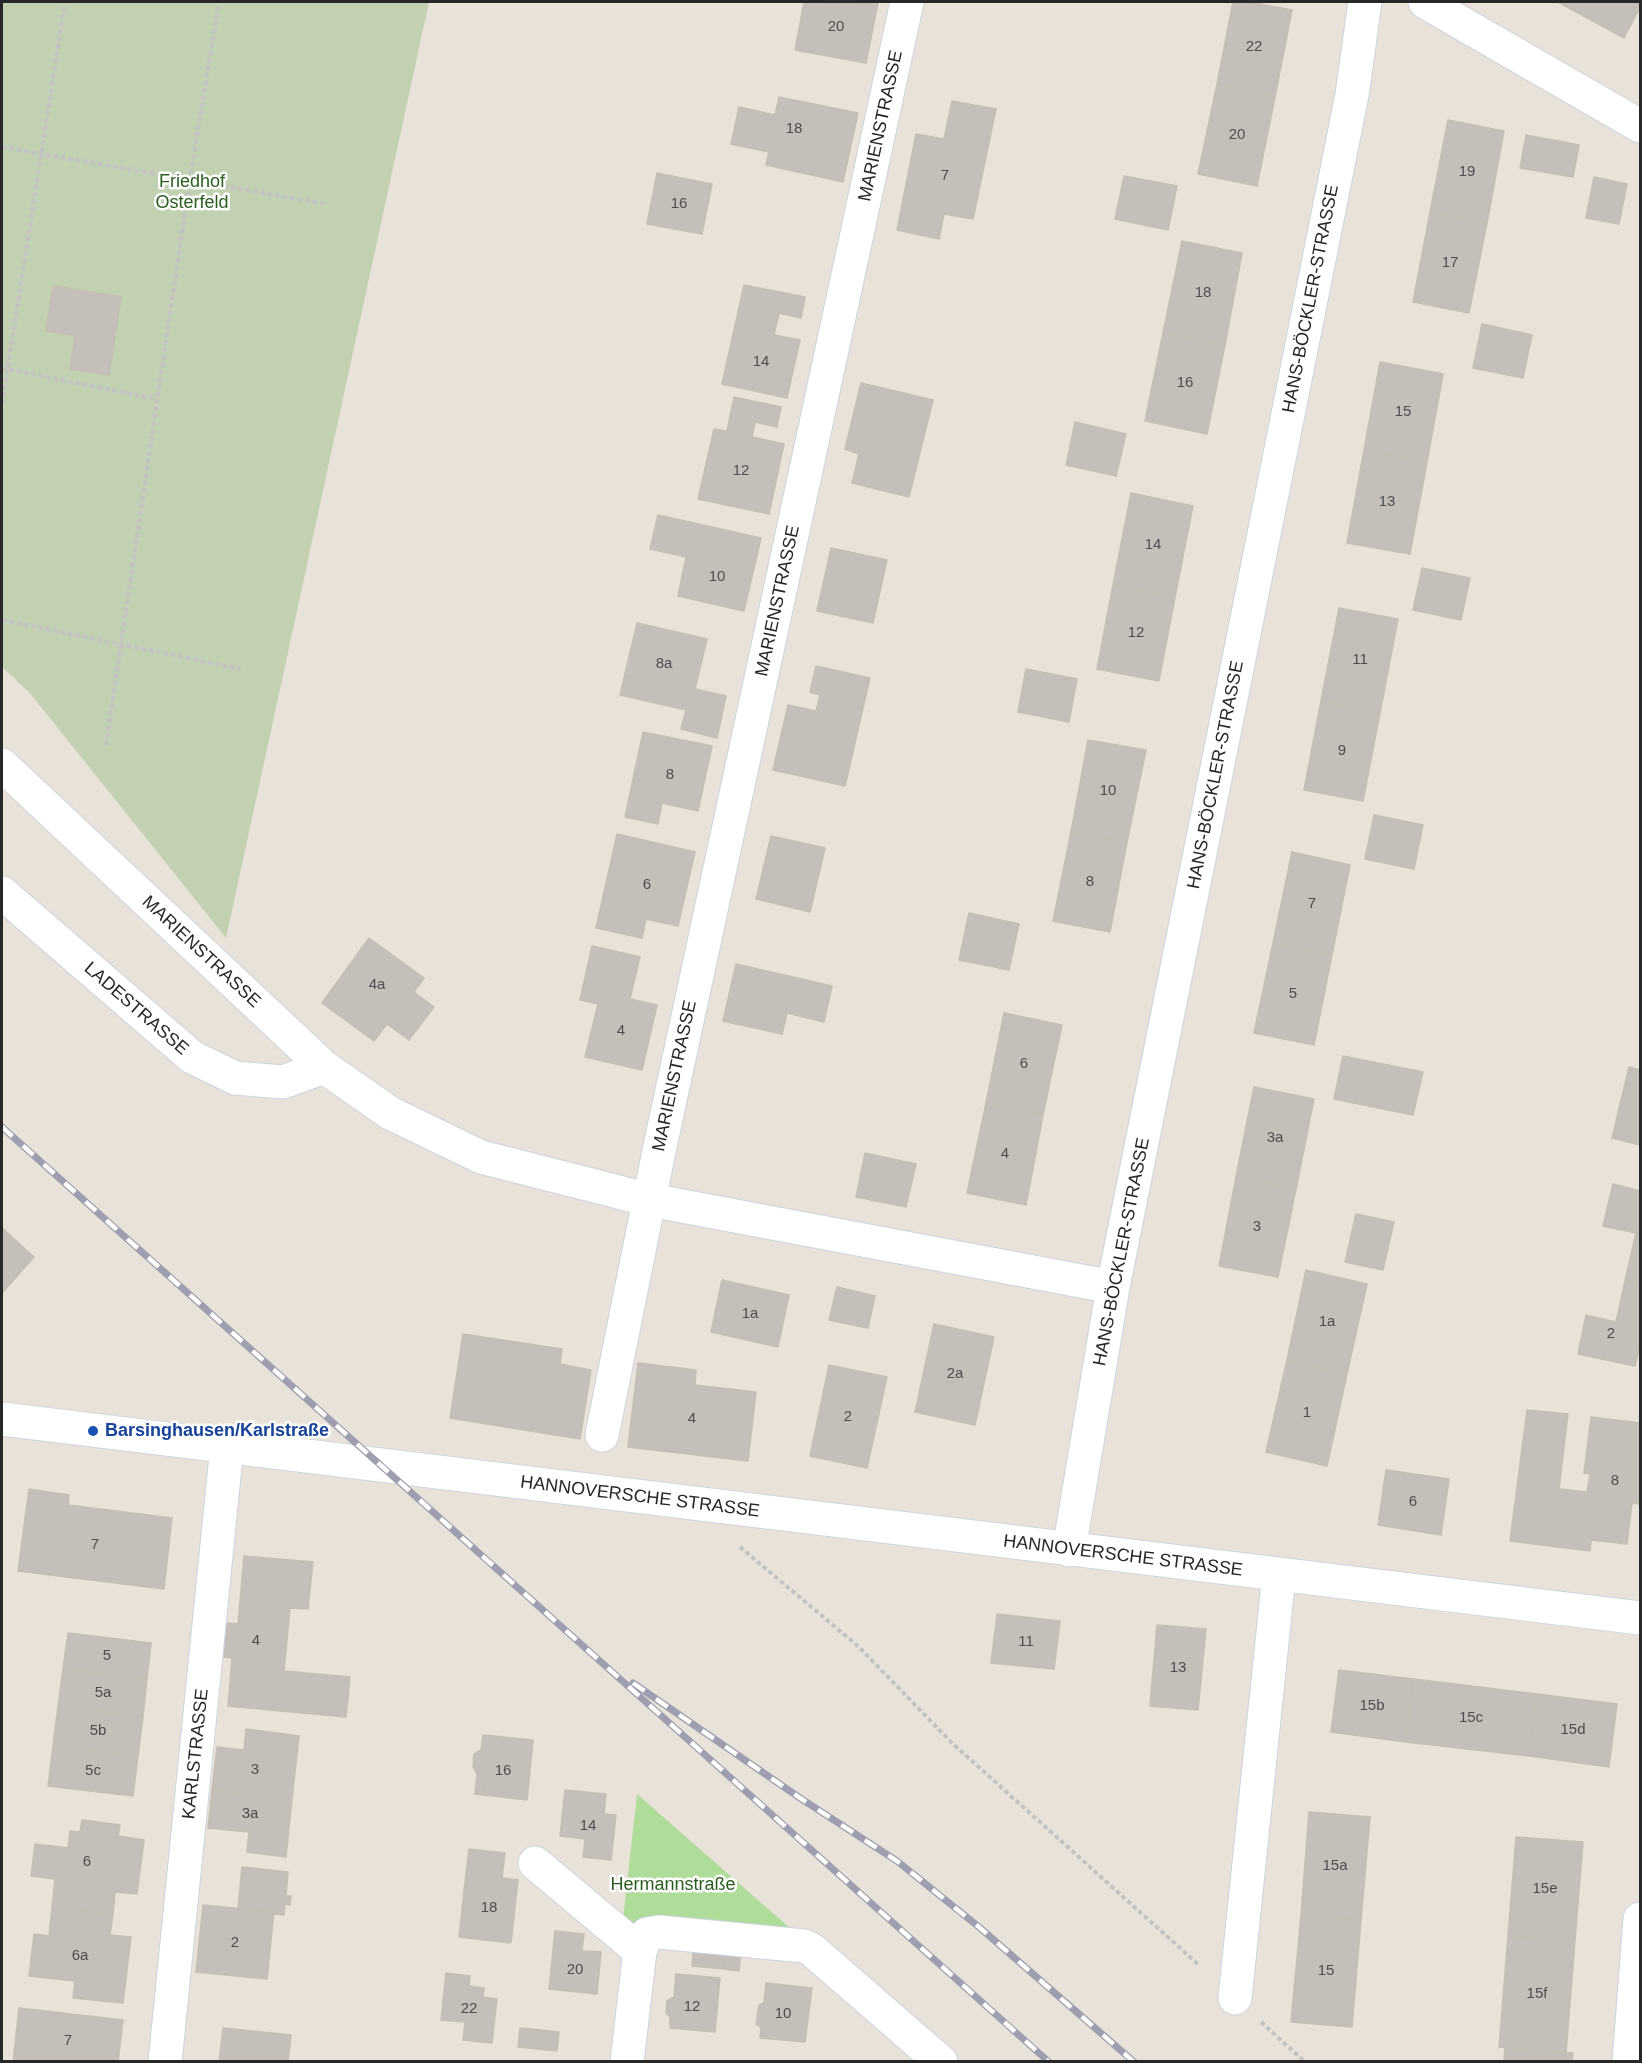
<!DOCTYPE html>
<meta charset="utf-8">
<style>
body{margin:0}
#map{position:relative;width:1642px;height:2063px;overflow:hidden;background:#e9e2d9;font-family:Helvetica,sans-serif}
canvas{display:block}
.frame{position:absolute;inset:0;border:3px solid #272727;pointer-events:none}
</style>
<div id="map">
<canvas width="1642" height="2063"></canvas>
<div class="frame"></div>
</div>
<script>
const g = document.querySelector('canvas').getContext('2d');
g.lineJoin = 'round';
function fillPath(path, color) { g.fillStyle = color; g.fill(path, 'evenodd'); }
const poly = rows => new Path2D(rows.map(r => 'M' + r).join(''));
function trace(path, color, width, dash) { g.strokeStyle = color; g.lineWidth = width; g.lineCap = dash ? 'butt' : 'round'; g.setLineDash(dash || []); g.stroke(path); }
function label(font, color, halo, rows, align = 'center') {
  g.font = font + ' Helvetica,sans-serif'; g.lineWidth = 5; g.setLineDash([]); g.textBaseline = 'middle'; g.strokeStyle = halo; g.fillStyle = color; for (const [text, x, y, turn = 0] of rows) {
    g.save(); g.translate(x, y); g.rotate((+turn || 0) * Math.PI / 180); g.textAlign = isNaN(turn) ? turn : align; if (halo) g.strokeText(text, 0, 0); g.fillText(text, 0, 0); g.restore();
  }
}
fillPath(poly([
 [637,1794,807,1943,629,1926,623,1920]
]), '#afdc99');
fillPath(poly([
 [2,2,429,2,226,938,29,692,2,667]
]), '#c1d1b2');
const building = poly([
 [804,2,878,3,866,63,795,50,804,2],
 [1233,2,1249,2,1292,10,1275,97,1217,84,1233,2],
 [1558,2,1640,2,1640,7,1624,38,1558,2],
 [1217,84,1275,97,1257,186,1198,174,1217,84],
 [779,97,858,113,843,182,766,165,769,152,731,144,739,107,775,115,779,97],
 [952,101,996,109,973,219,944,214,939,239,897,230,916,134,944,139,952,101],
 [1448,120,1504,131,1487,223,1430,212,1448,120],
 [1526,135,1579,145,1573,177,1520,168,1526,135],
 [657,173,712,184,702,234,647,224,657,173],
 [1124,176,1177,186,1168,230,1115,219,1124,176],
 [1594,177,1627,184,1619,224,1586,218,1594,177],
 [1430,212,1487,223,1469,313,1413,302,1430,212],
 [1182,241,1242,253,1225,345,1163,333,1182,241],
 [744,285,805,297,801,318,779,313,774,335,800,340,787,398,722,384,744,285],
 [53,286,121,297,109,375,70,369,75,336,46,331,53,286],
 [1482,324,1532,335,1523,378,1473,368,1482,324],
 [1163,333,1225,345,1207,434,1145,421,1163,333],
 [1380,362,1443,374,1427,462,1364,450,1380,362],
 [861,383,933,400,909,497,852,483,859,454,845,449,861,383],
 [734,397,781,407,777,427,755,422,752,437,784,444,769,514,698,499,714,429,727,431,734,397],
 [1075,422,1126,434,1116,476,1066,465,1075,422],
 [1364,450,1427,462,1410,554,1347,543,1364,450],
 [1131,493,1193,506,1175,597,1113,585,1131,493],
 [658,515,761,538,744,611,678,596,686,557,650,549,658,515],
 [831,548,887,560,873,623,817,611,831,548],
 [1422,568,1470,578,1461,620,1413,610,1422,568],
 [1113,585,1175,597,1159,681,1097,669,1113,585],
 [1339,608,1398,619,1380,713,1321,701,1339,608],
 [637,623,707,639,695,689,726,696,717,738,681,729,686,710,620,695,637,623],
 [816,666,870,678,845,786,773,770,788,705,816,711,820,695,810,692,816,666],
 [1026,669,1077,679,1069,722,1018,712,1026,669],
 [1321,701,1380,713,1363,801,1304,790,1321,701],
 [643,732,712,746,698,811,662,803,658,824,625,817,643,732],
 [1088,740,1146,750,1127,842,1071,832,1088,740],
 [1374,815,1423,825,1414,869,1365,859,1374,815],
 [1071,832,1127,842,1110,932,1053,921,1071,832],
 [617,834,695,852,678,926,646,919,642,938,596,928,617,834],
 [771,836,825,848,810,912,756,899,771,836],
 [1292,852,1350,865,1332,955,1273,943,1292,852],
 [969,913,1019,924,1009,970,959,960,969,913],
 [369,938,424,978,414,992,434,1007,409,1040,387,1024,374,1041,322,1003,369,938],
 [1273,943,1332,955,1314,1045,1254,1033,1273,943],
 [592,946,640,957,630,999,657,1005,642,1070,585,1057,598,1004,580,1000,592,946],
 [736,964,832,986,824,1022,787,1013,782,1034,723,1021,736,964],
 [1004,1013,1062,1025,1043,1115,986,1103,1004,1013],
 [1343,1056,1423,1072,1413,1115,1334,1099,1343,1056],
 [1629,1067,1640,1070,1640,1145,1612,1138,1629,1067],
 [1254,1087,1314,1099,1296,1189,1236,1177,1254,1087],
 [986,1103,1043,1115,1026,1205,967,1193,986,1103],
 [865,1153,916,1164,906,1207,856,1197,865,1153],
 [1236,1177,1296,1189,1278,1277,1219,1266,1236,1177],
 [1613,1184,1640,1191,1640,1285,1625,1281,1636,1233,1603,1226,1613,1184],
 [1356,1214,1394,1222,1383,1270,1345,1262,1356,1214],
 [2,1228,34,1257,2,1293,2,1228],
 [1306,1270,1367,1284,1347,1374,1287,1360,1306,1270],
 [722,1280,789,1295,778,1347,711,1332,722,1280],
 [1625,1281,1640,1285,1640,1346,1635,1366,1578,1354,1586,1315,1616,1322,1625,1281],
 [837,1287,875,1296,868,1328,829,1320,837,1287],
 [934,1324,994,1337,975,1425,915,1412,934,1324],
 [463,1334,562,1349,560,1364,591,1370,580,1439,450,1418,463,1334],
 [1287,1360,1347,1374,1327,1466,1266,1452,1287,1360],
 [638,1363,696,1370,695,1385,756,1392,748,1461,628,1447,638,1363],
 [829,1365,887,1377,867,1468,810,1456,829,1365],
 [1527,1410,1568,1414,1559,1489,1587,1492,1590,1474,1584,1473,1591,1417,1640,1423,1640,1504,1632,1503,1627,1544,1591,1540,1590,1551,1510,1541,1527,1410],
 [1386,1470,1449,1479,1441,1535,1378,1525,1386,1470],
 [29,1489,69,1495,68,1505,172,1518,164,1589,18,1571,29,1489],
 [244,1556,313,1562,308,1609,290,1608,284,1671,350,1677,346,1717,228,1706,232,1658,224,1657,227,1623,238,1624,244,1556],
 [997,1614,1060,1621,1054,1669,991,1663,997,1614],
 [1157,1625,1206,1629,1198,1710,1150,1706,1157,1625],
 [68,1633,151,1643,147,1679,63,1669,68,1633],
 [63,1669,147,1679,143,1717,58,1706,63,1669],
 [1339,1670,1413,1679,1406,1742,1331,1732,1339,1670],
 [1413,1679,1537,1694,1529,1756,1406,1742,1413,1679],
 [1537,1694,1617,1704,1609,1767,1529,1756,1537,1694],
 [58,1706,143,1717,138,1756,53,1746,58,1706],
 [246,1729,299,1736,292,1799,212,1790,217,1747,244,1750,246,1729],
 [483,1735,533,1740,527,1800,484,1795,486,1775,477,1774,473,1767,474,1754,481,1750,483,1735],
 [53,1746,138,1756,133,1796,48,1786,53,1746],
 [477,1774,486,1775,484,1795,475,1794,477,1774],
 [212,1790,292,1799,286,1857,247,1852,249,1832,208,1828,212,1790],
 [565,1790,606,1794,604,1814,616,1815,611,1860,583,1857,585,1839,560,1836,565,1790],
 [1309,1812,1370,1817,1361,1920,1301,1915,1309,1812],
 [82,1820,120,1825,118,1836,144,1840,137,1894,115,1892,113,1914,52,1907,55,1879,31,1876,35,1844,68,1848,70,1831,80,1832,82,1820],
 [1516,1837,1583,1842,1575,1940,1508,1936,1516,1837],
 [469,1849,505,1853,502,1878,466,1873,469,1849],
 [242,1867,288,1872,286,1896,291,1896,290,1905,285,1904,284,1915,274,1914,274,1912,238,1909,242,1867],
 [466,1873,518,1880,511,1943,459,1937,466,1873],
 [203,1905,274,1912,267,1979,196,1972,203,1905],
 [52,1907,113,1914,110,1935,131,1937,123,2003,73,1998,75,1981,29,1976,34,1934,49,1936,52,1907],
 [1301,1915,1361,1920,1352,2027,1291,2022,1301,1915],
 [555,1931,584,1934,582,1951,601,1952,597,1994,549,1989,555,1931],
 [1508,1936,1575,1940,1566,2053,1499,2047,1508,1936],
 [694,1944,726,1948,724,1969,692,1966,694,1944],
 [726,1948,741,1949,739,1971,724,1969,726,1948],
 [446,1973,470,1976,469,1986,484,1988,483,1997,497,1999,492,2043,463,2040,465,2022,441,2020,446,1973],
 [676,1974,720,1978,715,2032,670,2028,670,2017,666,2013,667,2001,674,1997,676,1974],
 [766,1983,812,1988,805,2042,760,2038,761,2027,756,2024,759,2005,764,2003,766,1983],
 [19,2008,123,2020,118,2062,13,2062,19,2008],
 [223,2028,291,2035,288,2062,219,2062,223,2028],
 [520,2028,559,2032,557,2051,518,2047,520,2028],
 [1505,2048,1573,2053,1572,2062,1504,2062,1505,2048]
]);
fillPath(building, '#c4bfb9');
trace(building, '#c4beb3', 1.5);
const minor = poly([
 [1425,2,1640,126],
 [2,765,324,1067,390,1113,481,1157,650,1200,1113,1287],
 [2,893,192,1057,235,1078,283,1082,324,1067],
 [2,1419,1640,1618],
 [602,1435,659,1151,907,2],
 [1069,1550,1113,1287,1352,95,1365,2],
 [535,1863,640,1951],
 [1235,1998,1279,1575],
 [165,2062,227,1446],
 [627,2062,640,1951,647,1934,659,1932,804,1946,812,1950,941,2062],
 [1629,2062,1640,1919]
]);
trace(minor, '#cfd2df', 35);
trace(poly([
 [2,147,327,204],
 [2,368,157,399],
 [2,404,65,2],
 [2,620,241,669],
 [106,745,190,179,219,2],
 [740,1547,859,1647,952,1743,1200,1966],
 [1261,2022,1305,2062]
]), '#c3c3c3', 4, [4.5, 3]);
trace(minor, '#fff', 33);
const rail = poly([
 [2,1127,1049,2062],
 [633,1683,800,1798,897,1861,979,1927,1134,2062]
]);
trace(rail, '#9d9fb0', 7);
trace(rail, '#fff', 4.5, [14]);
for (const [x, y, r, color] of [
 [93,1431,6,"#1a4fb4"]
]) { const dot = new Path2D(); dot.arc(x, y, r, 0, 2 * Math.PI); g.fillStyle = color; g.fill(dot); trace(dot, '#fff', 2); }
label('15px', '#4e4d4c', null, [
 ["20",836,27],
 ["22",1254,47],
 ["18",794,129],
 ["20",1237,135],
 ["19",1467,172],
 ["7",945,176],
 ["16",679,204],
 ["17",1450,263],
 ["18",1203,293],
 ["14",761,362],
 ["16",1185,383],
 ["15",1403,412],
 ["12",741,471],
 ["13",1387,502],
 ["14",1153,545],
 ["10",717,577],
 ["12",1136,633],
 ["11",1360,660],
 ["8a",664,664],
 ["9",1342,751],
 ["8",670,775],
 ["10",1108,791],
 ["8",1090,882],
 ["6",647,885],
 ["7",1312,904],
 ["4a",377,985],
 ["5",1293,994],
 ["4",621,1031],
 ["6",1024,1064],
 ["3a",1275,1138],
 ["4",1005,1154],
 ["3",1257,1227],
 ["1a",750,1314],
 ["1a",1327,1322],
 ["2",1611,1334],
 ["2a",955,1374],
 ["1",1307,1413],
 ["2",848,1417],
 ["4",692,1419],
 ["8",1615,1481],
 ["6",1413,1502],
 ["7",95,1545],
 ["4",256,1641],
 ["11",1026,1642],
 ["5",107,1656],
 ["13",1178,1668],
 ["5a",103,1693],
 ["15b",1372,1706],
 ["15c",1471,1718],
 ["15d",1573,1730],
 ["5b",98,1731],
 ["3",255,1770],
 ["5c",93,1771],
 ["16",503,1771],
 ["3a",250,1814],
 ["14",588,1826],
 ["6",87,1862],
 ["15a",1335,1866],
 ["15e",1545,1889],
 ["18",489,1908],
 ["2",235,1943],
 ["6a",80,1956],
 ["20",575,1970],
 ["15",1326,1971],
 ["15f",1537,1994],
 ["12",692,2007],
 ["22",469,2009],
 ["10",783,2014],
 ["7",68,2041]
]);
label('18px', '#272727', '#fff', [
 ["MARIENSTRASSE",881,126,-78],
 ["HANS-BÖCKLER-STRASSE",1311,299,-79],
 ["MARIENSTRASSE",778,601,-78],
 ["HANS-BÖCKLER-STRASSE",1216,775,-79],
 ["MARIENSTRASSE",201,952,43],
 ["LADESTRASSE",136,1009,41],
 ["MARIENSTRASSE",675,1076,-78],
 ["HANS-BÖCKLER-STRASSE",1122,1252,-79],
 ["HANNOVERSCHE STRASSE",640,1497,7],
 ["HANNOVERSCHE STRASSE",1123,1556,7],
 ["KARLSTRASSE",196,1754,-84]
]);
label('18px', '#2a5d1e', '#fff', [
 ["Friedhof",192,182],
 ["Osterfeld",192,203],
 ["Hermannstraße",673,1885]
]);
label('bold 18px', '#164399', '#fff', [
 ["Barsinghausen/Karlstraße",105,1431]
], 'left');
</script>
